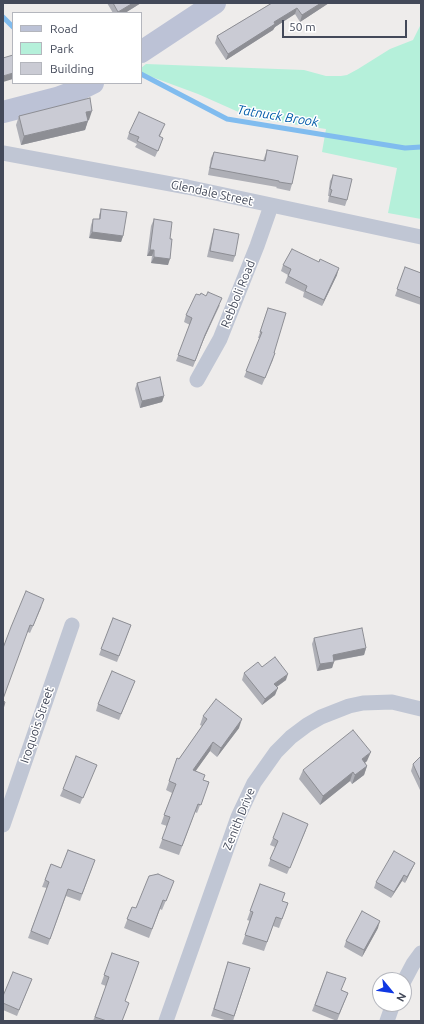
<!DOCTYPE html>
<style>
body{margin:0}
#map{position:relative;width:424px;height:1024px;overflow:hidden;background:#eeeceb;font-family:Ubuntu,sans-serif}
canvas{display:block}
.frame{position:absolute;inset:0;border:4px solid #434959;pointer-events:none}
.legend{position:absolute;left:12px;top:12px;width:130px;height:72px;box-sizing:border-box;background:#fff;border:1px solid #b4b6bd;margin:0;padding:5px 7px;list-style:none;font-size:12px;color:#434959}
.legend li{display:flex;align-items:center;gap:8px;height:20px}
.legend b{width:20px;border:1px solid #b4b6bd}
.north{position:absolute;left:372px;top:972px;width:40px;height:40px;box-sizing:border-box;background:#fff;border:1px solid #b4b6bd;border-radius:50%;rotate:119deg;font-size:11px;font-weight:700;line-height:16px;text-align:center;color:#434959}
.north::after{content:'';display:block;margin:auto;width:14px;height:18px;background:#1038e3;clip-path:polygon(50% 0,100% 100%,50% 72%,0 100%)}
.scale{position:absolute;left:282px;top:20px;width:125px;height:18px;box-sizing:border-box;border:2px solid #434959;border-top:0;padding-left:5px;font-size:12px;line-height:14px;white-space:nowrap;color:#434959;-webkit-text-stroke:3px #fff;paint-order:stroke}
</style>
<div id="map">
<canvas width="424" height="1024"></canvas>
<div class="frame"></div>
<ul class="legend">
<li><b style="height:5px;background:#bcc2d6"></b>Road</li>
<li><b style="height:11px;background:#b5f0da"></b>Park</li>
<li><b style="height:11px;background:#cacbd4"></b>Building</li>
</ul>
<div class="north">N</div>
<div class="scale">50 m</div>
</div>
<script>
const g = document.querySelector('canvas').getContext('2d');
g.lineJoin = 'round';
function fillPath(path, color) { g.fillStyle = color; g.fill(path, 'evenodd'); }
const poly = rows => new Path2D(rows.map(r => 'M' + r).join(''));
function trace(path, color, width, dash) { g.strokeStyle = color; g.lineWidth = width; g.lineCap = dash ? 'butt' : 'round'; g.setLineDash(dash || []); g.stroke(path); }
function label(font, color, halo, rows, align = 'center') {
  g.font = font + ' Ubuntu,sans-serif'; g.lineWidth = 3; g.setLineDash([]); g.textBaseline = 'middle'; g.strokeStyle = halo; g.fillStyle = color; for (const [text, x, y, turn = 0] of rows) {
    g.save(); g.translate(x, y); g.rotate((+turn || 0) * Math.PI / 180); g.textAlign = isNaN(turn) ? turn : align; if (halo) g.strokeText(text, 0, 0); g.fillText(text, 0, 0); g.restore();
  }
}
fillPath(poly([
 [421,24,421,219,388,213,397,168,322,152,326,129,252,118,198,94,141,73,141,68,146,64,304,70,326,76,341,76,347,75,358,69,390,49,413,40]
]), '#b5f0da');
trace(poly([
 [3,17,13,27],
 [141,74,227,119,405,148,421,147]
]), '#80bcef', 5);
trace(poly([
 [3,153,187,187,421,237],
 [197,380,220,339,257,246,271,206],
 [3,825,72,625],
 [404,981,413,964,421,953],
 [166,1021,238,817,254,783,276,752,291,737,307,725,321,717,349,706,363,703,392,702,421,709],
 [387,1021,393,1004]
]), '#c0c6d4', 15);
trace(poly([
 [141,52,215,3],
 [3,112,57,98,81,89,93,83]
]), '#bcc2d6', 22);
fillPath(poly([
 [107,3,141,3,125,13,113,13],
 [272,3,329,3,300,22,295,14,275,27,273,30,226,60,215,43,217,36],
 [19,116,89,120,88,120,85,130,21,145,16,125],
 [162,131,160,136,161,144,155,157,135,147,137,144,127,139,129,133],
 [267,150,292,184,290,191,276,188,277,187,208,175,211,158,214,152,263,161],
 [333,175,347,200,345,206,328,202,329,196,328,196,330,181],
 [101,209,123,236,121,242,89,238,91,225,93,219,99,219,99,215],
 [154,219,170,239,168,265,151,263,152,256,147,256,151,226],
 [214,229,235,256,233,262,207,257,212,235],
 [283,265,337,275,322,306,303,297,304,292,285,283,288,275,281,271],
 [405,267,421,273,421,305,395,296],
 [220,305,203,341,193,367,176,361,190,325,184,322,186,315],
 [268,308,274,353,273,360,262,385,244,377,260,338,258,338],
 [137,383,164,396,162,402,140,408,135,389],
 [42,606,30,633,28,632,3,648],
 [113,618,131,625,117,662,99,655],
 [314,638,366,648,364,655,334,661,332,668,317,671,312,644],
 [262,667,286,680,277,687,275,695,262,705,242,680,244,673],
 [135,681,119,720,96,711,98,704],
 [203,716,239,728,217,757,210,751,195,771,203,780,209,782,197,813,195,812,179,855,159,848,167,826,161,824,172,793,166,790,177,758,179,759,202,726,200,725],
 [421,756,421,790,420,790,411,771,413,764],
 [367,761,365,763,367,766,364,775,352,784,350,781,320,805,299,779,303,770],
 [94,771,80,804,60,796,63,789],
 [306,830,287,874,268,866,275,847,270,845,273,838],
 [95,860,80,901,66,896,48,945,28,938,47,888,42,887,51,864,61,868],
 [415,863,405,883,402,881,391,898,374,888,376,882],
 [174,881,162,910,160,909,149,938,124,928,132,907,136,908],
 [260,884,282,901,288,903,279,928,273,926,264,951,242,944,250,921,247,920],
 [378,928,362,957,344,947,346,941],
 [112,953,125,1001,122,1021,93,1021,106,986,101,984],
 [228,962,250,968,233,1021,228,1021,211,1016],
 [327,972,341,990,348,993,337,1021,312,1011],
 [32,979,17,1016,3,1010,3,996]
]), '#aeafb6');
fillPath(poly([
 [133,3,141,3,125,13,118,13,118,12],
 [321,3,329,3,300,22,302,15],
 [297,8,295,14,275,27,273,30,226,60,228,54,274,22],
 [13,73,13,79,3,82,3,76],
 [92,111,89,120,83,121,86,112],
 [88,121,85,130,21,145,24,136],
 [92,232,123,236,121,242,89,238],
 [150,250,154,250,152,256,147,256],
 [154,257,170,259,168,265,151,263],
 [339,268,337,275,322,306,324,300],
 [222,298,203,341,193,367,205,335],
 [164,396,162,402,140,408,142,401],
 [366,648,364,655,331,661,333,655],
 [334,662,332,668,317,671,320,664],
 [288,674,286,680,272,690,274,684],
 [278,688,275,695,262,705,265,699],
 [242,719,239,728,217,757,221,748],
 [213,742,210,751,190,779,193,770],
 [371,752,367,761,358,768,362,759],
 [367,766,364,775,352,784,355,775],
 [353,772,350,781,320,805,323,796],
 [415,863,405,883,407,877],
 [404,875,402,881,391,898,394,892],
 [380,921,378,928,362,957,364,950]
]), '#8d8e94');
const building = poly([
 [113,3,133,3,118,12,113,3],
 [272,3,321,3,302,15,297,8,274,22,275,24,228,54,217,36,272,3],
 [13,55,13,73,3,76,3,58,13,55],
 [90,98,92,111,86,112,88,121,24,136,19,116,90,98],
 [139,112,165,124,159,136,163,138,158,151,137,141,139,137,129,133,139,112],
 [267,150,298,156,292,184,279,182,279,181,210,168,214,152,265,161,267,150],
 [333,175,352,179,347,200,330,196,332,190,330,189,333,175],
 [101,209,127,212,123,236,92,232,93,219,100,219,101,209],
 [154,219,172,222,170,239,172,239,170,259,154,257,154,250,150,250,154,219],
 [214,229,239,234,235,256,210,251,214,229],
 [292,249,319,262,320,259,339,268,324,300,305,291,307,286,288,276,291,269,283,265,292,249],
 [405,267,421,273,421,298,397,289,405,267],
 [208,292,222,298,205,335,195,361,178,355,192,318,186,315,196,294,200,295,201,293,206,296,208,292],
 [268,308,286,313,274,353,275,353,265,378,246,371,262,332,260,332,268,308],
 [160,377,164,396,142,401,137,383,160,377],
 [26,591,44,599,33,626,30,625,3,699,3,648,11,627,26,591],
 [113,618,131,625,119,656,101,649,113,618],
 [362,628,366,648,333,655,334,662,320,664,314,638,362,628],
 [275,657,288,674,274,684,278,688,265,699,244,673,258,662,262,667,275,657],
 [112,671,135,681,121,714,98,704,112,671],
 [216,699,242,719,221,748,213,742,193,770,205,775,203,780,209,782,201,805,198,804,182,846,162,839,170,817,164,815,176,784,169,781,177,758,179,759,207,719,203,716,216,699],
 [3,701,5,702,3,709,3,701],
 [353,730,371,752,362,759,367,766,355,775,353,772,323,796,303,770,353,730],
 [76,756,97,765,83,798,63,789,76,756],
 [421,756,421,782,413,764,421,756],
 [283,813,308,824,290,868,270,859,278,841,273,838,283,813],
 [68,850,95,860,82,894,68,889,50,939,31,931,49,882,45,880,51,864,61,868,68,850],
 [394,851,415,863,407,877,404,875,394,892,376,882,394,851],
 [158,874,174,881,166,901,163,900,152,929,127,919,132,907,136,908,149,876,158,874],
 [260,884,285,893,282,901,288,903,282,919,276,917,267,942,245,935,253,912,250,911,260,884],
 [362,911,380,921,364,950,346,941,362,911],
 [112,953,139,962,125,1001,129,1003,122,1021,107,1021,95,1017,109,977,104,975,112,953],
 [228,962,250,968,234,1016,214,1009,228,962],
 [13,972,32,979,19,1010,3,1003,3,996,13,972],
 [327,972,346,978,341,990,348,993,339,1014,315,1005,327,972]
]);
fillPath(building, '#cacbd4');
trace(building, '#8d8e94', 1);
label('12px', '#434959', '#fff', [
 ["Glendale Street",212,193,12],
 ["Rebboli Road",238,294,-68],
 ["Iroquois Street",37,725,-71],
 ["Zenith Drive",239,819,-68]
]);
label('italic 13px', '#055eaa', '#fff', [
 ["Tatnuck Brook",278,116,9]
]);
</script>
